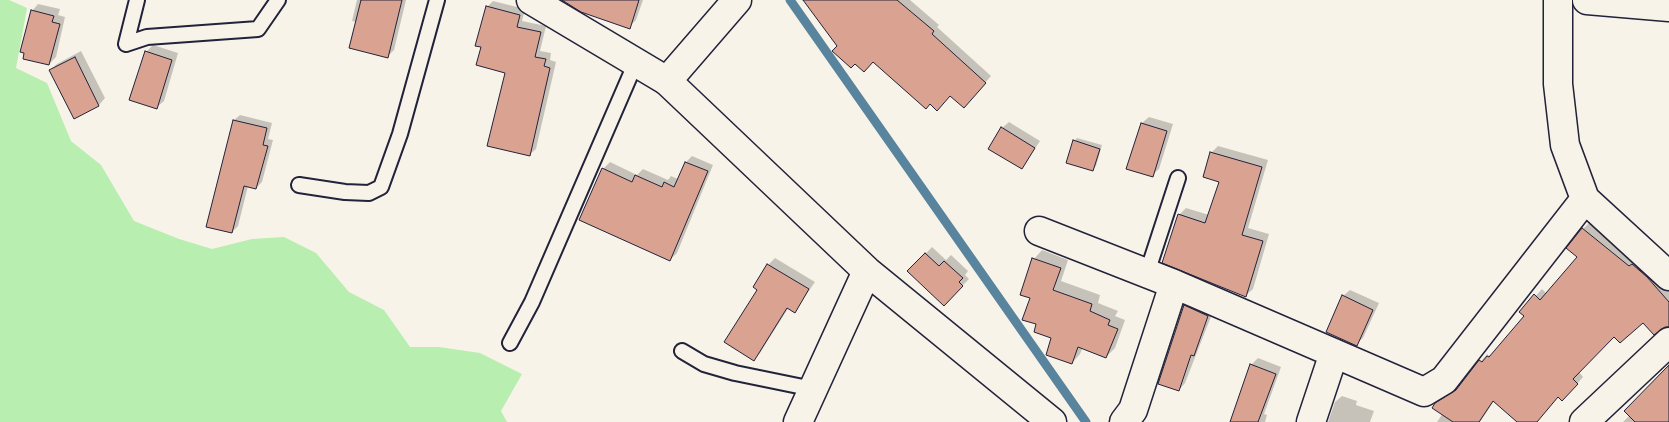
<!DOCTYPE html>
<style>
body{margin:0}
canvas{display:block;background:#f7f3e8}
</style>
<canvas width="1669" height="422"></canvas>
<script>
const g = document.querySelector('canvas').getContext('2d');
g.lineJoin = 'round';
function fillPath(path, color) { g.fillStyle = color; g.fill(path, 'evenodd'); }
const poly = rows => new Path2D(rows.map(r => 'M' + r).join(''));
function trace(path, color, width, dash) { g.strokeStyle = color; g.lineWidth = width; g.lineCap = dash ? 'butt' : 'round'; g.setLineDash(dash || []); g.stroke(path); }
fillPath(poly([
 [0,0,9,0,27,8,16,68,47,83,71,141,101,165,134,221,179,239,212,249,252,239,284,237,316,253,349,292,384,310,410,347,439,347,480,353,522,374,501,411,507,422,0,422]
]), '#b8eeb0');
fillPath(poly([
 [357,0,406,0,394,50,387,57,357,22,352,21],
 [592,0,643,0,636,20,629,27],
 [805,0,910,0,939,25,937,27,991,76,970,100,951,94,838,46],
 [493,1,525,9,522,21,546,26,540,51,551,53,550,60,556,62,536,149,529,155,507,72,482,46,487,7],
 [38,4,60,9,58,15,65,17,56,57,49,64,32,11],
 [153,45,178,53,164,101,157,107,146,52],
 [81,51,105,98,99,105,74,117,50,70,57,64],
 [240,115,272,123,268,139,273,140,262,182,256,188,248,186,238,226,232,232,234,120],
 [1149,117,1173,124,1159,169,1152,175,1128,168,1142,123],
 [1009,122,1040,141,1022,168,1002,128],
 [1077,138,1102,145,1096,166,1092,170,1074,141],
 [1218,146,1268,160,1248,228,1269,234,1253,289,1246,295,1179,215,1186,208,1209,215,1220,181,1211,153],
 [692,156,713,165,677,253,670,260,581,219,603,169,610,162,637,175,643,169,668,180,671,176,678,179,686,162],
 [1589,223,1637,261,1640,258,1669,289,1669,326,1643,321,1614,335,1579,372,1583,377,1569,393,1558,396,1536,422,1519,422,1494,401,1480,422,1437,422,1443,413,1436,404,1461,386,1487,354,1489,356,1496,351,1525,316,1521,312,1542,289,1547,294,1579,256,1583,229],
 [932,247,946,260,951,255,968,271,965,275,969,279,944,304,909,271],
 [1042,250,1068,260,1061,281,1100,295,1098,303,1118,311,1115,316,1125,320,1115,348,1106,357,1083,347,1080,354,1072,363,1053,337,1038,323,1031,297,1034,259],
 [775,258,815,282,795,311,789,307,760,353,754,359,768,265],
 [1350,290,1379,303,1363,338,1356,344,1343,296],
 [1191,299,1214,309,1185,383,1179,390,1185,306],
 [1258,358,1281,367,1264,414,1267,415,1265,422,1231,422,1251,365],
 [1669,365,1667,422,1623,422,1630,415,1626,411],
 [1342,396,1357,401,1356,405,1374,411,1370,422,1328,422,1335,402]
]), '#0003');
trace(poly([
 [790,0,1086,422]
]), '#59849d', 9);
const building = poly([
 [361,0,402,0,388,58,349,48,361,0],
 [562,0,639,0,630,29,581,12,562,0],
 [803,0,897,0,934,31,932,34,986,83,964,108,950,96,937,111,930,104,926,109,873,62,864,72,855,64,851,68,832,51,837,46,803,0],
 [486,6,520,15,517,27,541,32,535,57,546,59,544,66,550,68,530,156,487,146,505,73,476,65,481,47,475,46,486,6],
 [31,10,54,16,52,22,60,24,49,65,23,59,24,53,20,52,31,10],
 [145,51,172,60,157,109,129,100,145,51],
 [75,57,99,106,74,119,49,70,75,57],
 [233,120,267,128,263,145,268,146,256,189,244,186,232,233,206,227,233,120],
 [1141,123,1167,131,1153,177,1126,169,1141,123],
 [1001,127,1035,148,1022,169,988,149,1001,127],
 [1073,140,1100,149,1093,171,1066,163,1073,140],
 [1210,152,1262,167,1242,235,1263,241,1246,297,1162,263,1178,214,1205,223,1219,182,1203,177,1210,152],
 [685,162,708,171,670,261,579,220,602,168,632,182,635,175,662,187,664,182,674,187,685,162],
 [1582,228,1629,266,1632,264,1647,277,1669,302,1669,327,1665,327,1654,335,1643,323,1620,343,1614,337,1573,379,1578,384,1562,401,1558,397,1537,422,1517,422,1493,401,1479,422,1453,422,1432,408,1435,403,1456,390,1479,360,1482,362,1487,356,1489,357,1524,316,1519,312,1534,294,1540,300,1577,257,1566,248,1582,228],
 [925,253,939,266,944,261,963,278,959,282,963,286,944,306,907,271,925,253],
 [1032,258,1061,268,1053,290,1092,304,1090,311,1110,320,1108,325,1118,329,1106,358,1078,347,1072,364,1046,355,1051,338,1034,332,1036,324,1022,320,1030,298,1020,295,1032,258],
 [767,264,809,289,795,313,787,308,754,361,724,342,757,290,753,287,767,264],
 [1342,295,1373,310,1357,346,1326,332,1342,295],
 [1184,305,1208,316,1194,356,1191,355,1179,391,1158,384,1184,305],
 [1250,364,1276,374,1258,422,1230,422,1250,364],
 [1669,365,1669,422,1635,422,1624,411,1669,365]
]);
fillPath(building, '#daa391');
trace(building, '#22223b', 1);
const service = poly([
 [126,44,147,37,258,29,278,0],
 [126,44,137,0],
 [299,185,345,192,369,193,381,187,400,134,437,0],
 [1147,273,1178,178],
 [510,343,532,302,636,62],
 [682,351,704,364,735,373,813,389]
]);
const minor = poly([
 [1558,0,1558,84,1565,145,1585,199,1669,276],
 [667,81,867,271,1052,422],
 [1039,231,1174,284,1424,392,1444,380,1585,199],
 [798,422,867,271],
 [1124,422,1133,410,1174,284],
 [1311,422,1334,353],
 [1584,422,1669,342]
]);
const tertiary = poly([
 [531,0,667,81,737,0]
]);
const secondary = poly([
 [1587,0,1669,7]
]);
trace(service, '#22223b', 18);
trace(minor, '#22223b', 31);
trace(tertiary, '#22223b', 31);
trace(secondary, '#22223b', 31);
trace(service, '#f7f3e8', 14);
trace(minor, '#f7f3e8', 28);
trace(tertiary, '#f7f3e8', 28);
trace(secondary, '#f7f3e8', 28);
</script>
